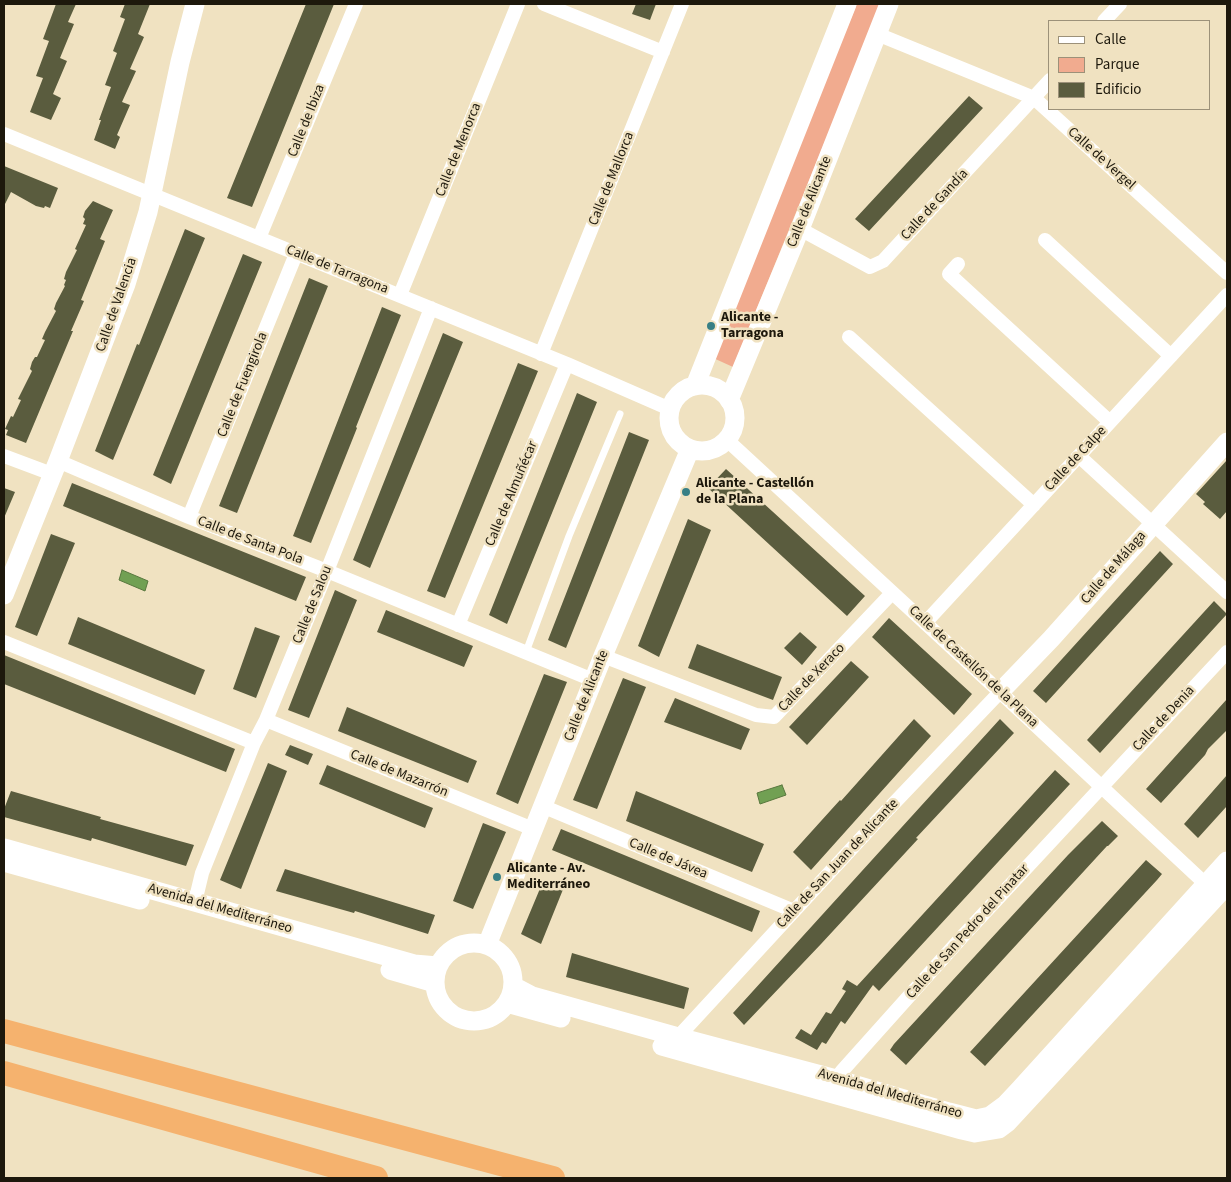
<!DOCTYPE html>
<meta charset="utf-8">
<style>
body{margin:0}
#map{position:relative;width:1231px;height:1182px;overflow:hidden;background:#f0e2c1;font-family:"Source Sans 3",sans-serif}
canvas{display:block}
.frame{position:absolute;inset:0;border:5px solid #1d180c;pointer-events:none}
.legend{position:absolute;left:1048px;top:20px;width:162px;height:90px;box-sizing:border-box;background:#f0e2c1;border:1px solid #9c9179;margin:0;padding:6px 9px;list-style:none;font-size:15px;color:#1d180c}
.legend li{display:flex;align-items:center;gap:10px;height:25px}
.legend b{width:25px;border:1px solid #9c9179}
</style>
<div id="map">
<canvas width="1231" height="1182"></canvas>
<div class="frame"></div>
<ul class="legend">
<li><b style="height:6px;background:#fff"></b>Calle</li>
<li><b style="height:14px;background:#f1ab8f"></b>Parque</li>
<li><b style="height:14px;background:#5a5c3e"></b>Edificio</li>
</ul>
</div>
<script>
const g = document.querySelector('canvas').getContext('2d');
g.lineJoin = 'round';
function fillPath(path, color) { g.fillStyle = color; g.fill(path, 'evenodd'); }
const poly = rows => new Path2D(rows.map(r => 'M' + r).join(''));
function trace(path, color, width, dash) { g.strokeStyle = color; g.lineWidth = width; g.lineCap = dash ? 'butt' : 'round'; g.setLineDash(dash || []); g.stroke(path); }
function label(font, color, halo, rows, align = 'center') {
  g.font = font + ' "Source Sans 3",sans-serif'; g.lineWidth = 5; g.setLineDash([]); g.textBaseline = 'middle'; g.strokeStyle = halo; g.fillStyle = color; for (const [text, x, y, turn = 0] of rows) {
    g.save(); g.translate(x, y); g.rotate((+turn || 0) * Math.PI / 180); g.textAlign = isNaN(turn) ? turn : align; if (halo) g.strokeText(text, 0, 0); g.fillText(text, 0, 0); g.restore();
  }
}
fillPath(poly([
 [857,4,881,4,733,367,711,357]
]), '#f1ab8f');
const water = poly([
 [122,570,148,581,145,591,119,580,122,570],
 [782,785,786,795,760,804,757,793,782,785]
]);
fillPath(water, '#71a053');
trace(water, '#58773e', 1);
fillPath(poly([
 [56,4,76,4,68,22,74,24,60,58,67,61,53,94,61,98,51,120,30,112,43,78,36,76,49,41,43,39],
 [125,4,150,4,138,34,144,37,130,69,136,71,122,102,130,105,117,135,120,137,115,149,94,140,101,120,99,120,111,87,105,85,117,53,113,51,125,19,120,17],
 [306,4,334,4,252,207,227,198],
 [636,4,656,4,650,20,632,14],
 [969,96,983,108,869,231,855,219],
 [4,166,58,188,50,208,45,206,44,208,36,206,11,192,4,206],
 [93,201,113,210,100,239,105,241,81,300,84,301,71,331,73,331,26,443,6,435,8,430,5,429,11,416,13,417,21,400,18,399,32,371,30,369,32,362,35,357,37,357,45,340,42,339,45,332,56,311,54,309,56,303,65,286,64,285,66,280,64,279,66,272,77,250,75,249,86,225,83,224,85,219,83,217,85,211],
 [185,229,205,238,113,460,95,451,137,344,139,345],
 [243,254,262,262,171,484,153,475],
 [309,278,328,286,237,513,219,506],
 [382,307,401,315,356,427,357,428,311,543,293,536],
 [443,333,463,342,370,568,353,560],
 [518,363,538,371,445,598,427,591],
 [577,393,597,402,507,624,489,615],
 [629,432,649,440,566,648,548,640],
 [1227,460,1227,511,1220,519,1203,504,1205,502,1196,494],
 [726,469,865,596,847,616,708,488],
 [72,483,306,577,296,601,63,506],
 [4,488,15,492,4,518],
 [688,519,711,530,659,657,638,646],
 [51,534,75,543,37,636,15,627],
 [1160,551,1173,564,1046,703,1033,691],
 [335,590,357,600,309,718,288,710],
 [1214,601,1227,614,1100,753,1087,740],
 [386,610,473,646,464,667,377,632],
 [78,617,205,670,195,695,68,644],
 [889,618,972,694,954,715,872,637],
 [255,627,280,636,256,698,233,689],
 [800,632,817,647,802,665,784,648],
 [697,644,782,677,773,700,688,668],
 [4,655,235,749,226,772,4,684],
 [851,661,869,677,807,745,789,727],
 [544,674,567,682,518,804,496,794],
 [623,678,646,687,597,809,573,800],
 [675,698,750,729,741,750,664,722],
 [1227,699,1227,730,1208,749,1205,755,1161,803,1146,789],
 [347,707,477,761,468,783,338,731],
 [914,719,931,736,811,870,793,852,840,800,841,801],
 [1000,719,1014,733,916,838,918,839,821,944,744,1025,733,1013],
 [290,745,313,754,308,765,285,755],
 [268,763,287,771,241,889,220,880],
 [327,765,433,808,425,828,319,784],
 [1055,770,1070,784,879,991,873,985,845,1024,841,1021,826,1044,822,1042,817,1050,795,1038,801,1029,811,1035,826,1012,831,1014,846,991,842,989,847,980,857,986],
 [1227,775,1227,806,1198,838,1184,824],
 [11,791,101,817,100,819,194,845,186,866,92,838,91,841,4,817,4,809],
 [636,791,764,844,752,872,626,821],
 [1102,821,1118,836,1108,846,1107,846,906,1065,890,1050,894,1044,1068,855],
 [483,823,506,832,473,909,453,901],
 [561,829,760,911,752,932,552,850],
 [1146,860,1162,874,1157,880,985,1066,970,1052],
 [285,869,435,915,428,934,355,911,354,913,276,891],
 [544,879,564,887,541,944,521,934],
 [572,953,689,988,684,1009,566,977]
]), '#5a5c3e');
trace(poly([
 [526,652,569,536,620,414]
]), '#fff', 7);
trace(poly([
 [544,4,663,52],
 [1104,21,1120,4],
 [877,34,1034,98,1227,273],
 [4,134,567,364,670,409],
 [800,229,870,267,883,261,1050,80],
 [259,238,356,4],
 [1045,240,1171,356],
 [958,264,949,274,1110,422],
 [400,295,518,4],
 [849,337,1034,505],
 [541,354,682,4],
 [727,440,1000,692,1212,890],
 [4,456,52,474],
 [1079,456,1227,592],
 [58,461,189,517,327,571,593,680],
 [189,517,296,254],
 [925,623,1227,295],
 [458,625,567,364],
 [4,642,254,743],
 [603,656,756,715,774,717,892,593],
 [266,720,533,829],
 [542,806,794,911],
 [195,902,202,873,254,743,266,720,327,571,431,308],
 [678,1037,878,820,1000,692],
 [836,1079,842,1071,962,937,1227,652]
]), '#fff', 14);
trace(poly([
 '669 418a33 33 0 1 1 66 0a33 33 0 1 1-66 0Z',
 [695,386,847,4],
 [729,400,800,229,889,4],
 [4,595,58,461,126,284,148,212,180,62,195,4],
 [1000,692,1051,639,1227,442],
 [4,848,414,964,438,966],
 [4,862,140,900],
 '435 982a39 39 0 1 1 78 0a39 39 0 1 1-78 0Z',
 [487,945,603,656,690,449],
 [390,970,435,983],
 [513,986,532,996,678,1037,836,1079,949,1112,976,1119,990,1116,1005,1105,1020,1089,1227,861],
 [507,1003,561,1018],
 [662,1046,962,1130,975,1133,999,1129,1007,1123,1227,885]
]), '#fff', 19);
trace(poly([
 [4,1031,553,1178],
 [4,1073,376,1178]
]), '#f5b26e', 24);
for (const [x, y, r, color] of [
 [711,326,5,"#377f85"],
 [686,492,5,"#377f85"],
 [497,877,5,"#377f85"]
]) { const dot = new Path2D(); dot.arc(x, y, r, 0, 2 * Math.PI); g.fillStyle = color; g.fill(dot); trace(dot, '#f0e2c1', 2); }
label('14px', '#1d180c', '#f0e2c1', [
 ["Calle de Ibiza",307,121,-68],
 ["Calle de Menorca",459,150,-68],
 ["Calle de Vergel",1101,159,42],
 ["Calle de Mallorca",612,179,-68],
 ["Calle de Alicante",810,202,-68],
 ["Calle de Gandía",935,205,-47],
 ["Calle de Tarragona",337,270,22],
 ["Calle de Valencia",117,305,-71],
 ["Calle de Fuengirola",243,385,-68],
 ["Calle de Calpe",1076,459,-47],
 ["Calle de Almuñécar",512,494,-67],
 ["Calle de Santa Pola",250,541,21],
 ["Calle de Málaga",1114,568,-49],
 ["Calle de Salou",313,605,-68],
 ["Calle de Castellón de la Plana",973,667,43],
 ["Calle de Xeraco",812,678,-46],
 ["Calle de Alicante",587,696,-68],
 ["Calle de Denia",1164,719,-47],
 ["Calle de Mazarrón",399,774,22],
 ["Calle de Jávea",668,859,23],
 ["Calle de San Juan de Alicante",838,864,-47],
 ["Avenida del Mediterráneo",220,909,16],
 ["Calle de San Pedro del Pinatar",968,932,-48],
 ["Avenida del Mediterráneo",890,1094,16]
]);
label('bold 14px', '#1d180c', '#f0e2c1', [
 ["Alicante -",721,318],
 ["Tarragona",721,334],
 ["Alicante - Castellón",696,484],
 ["de la Plana",696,500],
 ["Alicante - Av.",507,869],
 ["Mediterráneo",507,885]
], 'left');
</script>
